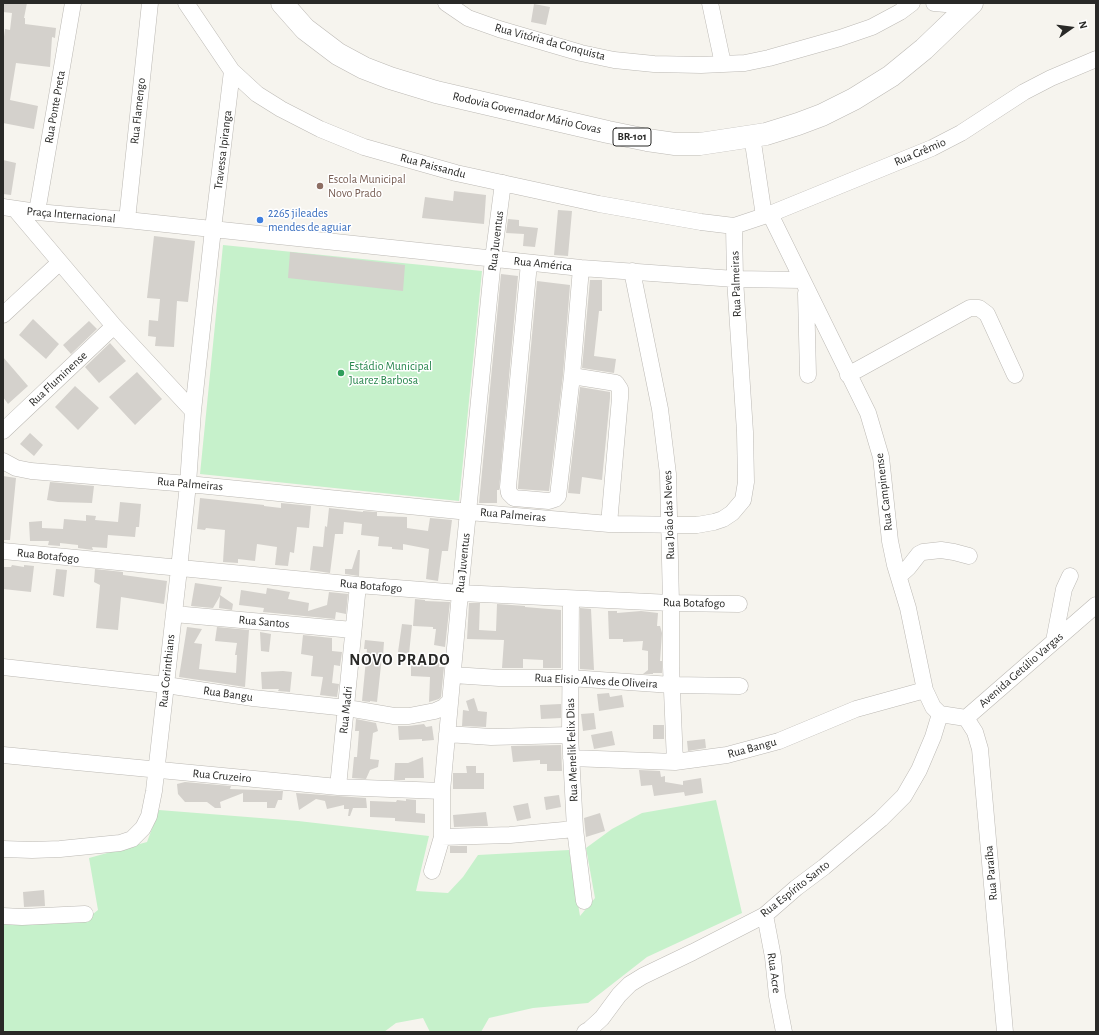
<!DOCTYPE html>
<meta charset="utf-8">
<style>
body{margin:0}
#map{position:relative;width:1099px;height:1035px;overflow:hidden;background:#f6f4ee;font-family:"Alegreya Sans",sans-serif}
canvas{display:block}
.frame{position:absolute;inset:0;border:4px solid #292927;pointer-events:none}
.north{position:absolute;left:1051px;top:8px;width:40px;height:40px;-webkit-text-stroke:3px #fff;paint-order:stroke;rotate:76deg;font-size:11px;font-weight:700;line-height:16px;text-align:center;color:#292927}
.north::after{content:'';display:block;margin:auto;width:14px;height:18px;background:#292927;clip-path:polygon(50% 0,100% 100%,50% 72%,0 100%)}
</style>
<div id="map">
<canvas width="1099" height="1035"></canvas>
<div class="frame"></div>
<div class="north">N</div>
</div>
<script>
const g = document.querySelector('canvas').getContext('2d');
g.lineJoin = 'round';
function fillPath(path, color) { g.fillStyle = color; g.fill(path, 'evenodd'); }
const poly = rows => new Path2D(rows.map(r => 'M' + r).join(''));
function trace(path, color, width, dash) { g.strokeStyle = color; g.lineWidth = width; g.lineCap = dash ? 'butt' : 'round'; g.setLineDash(dash || []); g.stroke(path); }
function label(font, color, halo, rows, align = 'center') {
  g.font = font + ' "Alegreya Sans",sans-serif'; g.lineWidth = 3; g.setLineDash([]); g.textBaseline = 'middle'; g.strokeStyle = halo; g.fillStyle = color; for (const [text, x, y, turn = 0] of rows) {
    g.save(); g.translate(x, y); g.rotate((+turn || 0) * Math.PI / 180); g.textAlign = isNaN(turn) ? turn : align; if (halo) g.strokeText(text, 0, 0); g.fillText(text, 0, 0); g.restore();
  }
}
fillPath(poly([
 [223,245,482,271,459,501,200,474],
 [716,800,742,913,647,957,588,1003,533,1008,489,1018,481,1032,430,1032,423,1018,396,1023,384,1032,3,1032,3,924,83,922,98,910,89,858,147,842,159,810,298,821,429,836,416,891,448,893,463,877,478,855,569,850,580,916,595,898,586,848,612,829,642,813]
]), '#c6f1cb');
fillPath(poly([
 [3,3,27,3,24,18,25,18,25,24,56,28,55,38,52,37,50,67,16,63,10,100,38,106,34,129,3,123,3,44,5,29,10,30,12,13,3,12],
 [534,4,550,7,546,25,531,22],
 [3,160,16,163,11,195,3,194],
 [454,191,486,195,484,224,422,218,425,197,453,201],
 [558,210,572,211,568,256,554,255],
 [508,219,519,220,519,226,538,228,535,247,523,246,524,234,506,233],
 [154,236,195,241,188,302,177,301,174,347,155,346,156,337,148,336,149,320,158,321,160,299,147,298],
 [290,252,405,265,403,291,288,278],
 [501,274,518,276,499,490,497,490,497,503,479,503],
 [590,280,602,280,602,311,599,311,594,356,616,359,614,373,582,368],
 [537,281,570,285,563,375,549,491,548,491,518,489,518,487],
 [33,319,59,344,46,359,19,335],
 [89,321,97,329,71,354,63,345],
 [110,343,126,361,99,383,85,367],
 [3,357,28,386,8,404,3,397],
 [137,372,162,399,135,425,109,397],
 [75,386,99,408,78,430,55,407],
 [580,387,610,392,610,398,602,480,582,477,580,494,568,493],
 [30,433,43,445,34,456,20,444],
 [3,476,16,478,10,540,3,540],
 [50,482,94,486,92,503,58,502,47,500],
 [200,498,264,505,264,506,281,508,281,503,311,506,309,528,297,527,294,553,290,552,288,566,275,565,277,547,257,544,255,561,238,559,238,563,223,562,225,530,206,528,205,530,197,529],
 [120,502,141,504,139,527,136,527,135,537,108,535,107,548,92,547,93,550,78,548,78,545,60,543,60,546,48,545,49,541,30,541,29,522,42,521,42,528,63,529,64,519,86,521,86,515,96,516,95,520,118,522],
 [329,508,363,512,363,511,377,512,377,516,407,517,407,528,428,531,430,518,452,520,448,551,442,551,438,581,426,579,429,549,403,544,403,550,392,549,392,547,378,546,379,537,361,535,362,524,344,522,343,534,335,534,330,573,310,570,313,546,323,547,325,526,327,527],
 [358,550,360,550,359,576,345,574,345,569,352,569],
 [12,565,24,567,24,565,34,566,31,592,3,589,3,567,11,567],
 [56,569,67,570,64,597,53,595],
 [95,569,123,572,123,575,167,581,164,604,121,597,118,630,96,628,100,585,94,582],
 [195,583,222,587,220,595,233,604,232,610,219,608,220,596,213,608,191,606],
 [267,588,290,592,288,599,309,603,308,611,327,605,329,592,348,594,346,614,336,612,335,619,263,612,264,608,239,605,241,590,266,594],
 [415,599,425,600,425,601,450,602,445,647,434,645,436,629,433,629,433,627,413,626],
 [469,603,480,603,479,630,496,631,497,604,525,606,525,607,561,610,561,668,543,668,543,660,523,659,523,668,502,668,504,640,467,639],
 [580,608,591,609,594,670,580,669],
 [608,611,617,611,617,613,641,611,658,613,657,626,660,626,662,633,660,661,662,661,662,673,653,673,653,674,643,674,648,670,648,651,642,650,643,641,623,642,623,639,609,639],
 [402,624,412,625,409,654,398,652],
 [187,627,202,629,194,643,202,644,199,669,236,673,237,655,235,655,237,643,215,641,217,627,249,630,245,687,179,677],
 [260,632,271,634,269,652,261,651],
 [303,635,332,638,332,651,342,652,340,666,334,665,332,683,339,684,337,697,320,695,323,677,311,676,313,656,301,654],
 [365,640,384,642,383,656,382,656,377,702,370,701,370,702,362,701,367,649,364,649],
 [431,657,440,657,439,667,444,667,441,697,439,699,429,702,430,677,411,676,411,665,431,666],
 [283,671,292,672,290,692,278,691,279,689,262,689,261,672],
 [609,693,610,697,622,695,624,707,599,711,597,694],
 [474,698,478,711,487,712,486,727,462,726,463,710,469,711,466,701],
 [561,704,561,718,541,719,540,705],
 [594,713,596,729,583,731,581,714],
 [356,719,376,723,378,731,373,733,370,759,379,760,378,767,370,770,366,779,352,778,354,757,357,757,359,731,355,731],
 [424,724,426,727,432,726,434,740,422,741,422,739,399,740,398,726,408,726],
 [653,725,664,725,664,739,653,739],
 [612,731,615,745,594,749,591,735],
 [705,739,706,748,688,751,687,741],
 [561,745,562,771,547,771,547,764,540,764,540,760,513,762,511,746],
 [423,757,424,778,405,778,405,780,394,780,395,763,408,763],
 [466,766,476,766,476,773,484,773,484,789,453,789,453,773,467,773],
 [639,770,660,771,661,777,665,776,665,782,683,785,683,781,701,778,703,793,685,796,684,792,654,796,652,785,641,786],
 [185,782,231,786,230,789,283,791,282,800,278,800,275,808,267,808,267,802,243,802,243,793,220,802,221,808,215,808,207,802,185,802,178,794,177,784],
 [296,793,366,798,367,808,353,808,350,816,348,816,349,809,344,809,344,805,327,809,325,801,316,799,299,810],
 [559,795,561,807,546,810,544,797],
 [406,799,416,800,416,813,425,814,425,823,395,821,395,818,370,817,370,801,396,802,397,800,406,801],
 [528,803,531,818,517,821,513,806],
 [486,812,488,826,454,827,453,815],
 [600,813,605,831,586,837,584,818],
 [450,846,467,846,467,853,450,853],
 [44,890,45,906,24,907,23,892]
]), '#d4d1cc');
const minor = poly([
 [186,3,232,71,257,94,281,109,320,129,364,147,456,173,599,204,701,222,734,226,770,214,932,148,961,133,1024,92,1051,78,1096,59],
 [446,3,468,18,499,29,581,53,614,60,654,64,701,65,745,63,769,58,840,38,872,27,900,12,912,3],
 [710,3,723,64],
 [934,3,969,6],
 [752,136,764,216],
 [3,207,37,212,127,220,581,268,735,279,802,280],
 [15,209,114,326,193,411],
 [37,212,73,3],
 [770,214,868,413,881,457,890,541,895,565,908,608,925,690,933,707,940,714],
 [127,220,150,3],
 [529,263,508,487,509,493,514,498,549,501,555,499,558,496,572,376,581,268],
 [632,271,660,409,668,474,671,603,671,667,675,762],
 [806,293,808,375],
 [3,315,59,263],
 [848,375,970,308,979,308,987,314,1015,375],
 [572,376,616,383,620,389,620,398,609,524],
 [3,431,114,326],
 [3,461,16,468,31,471,188,484,469,512,609,524,697,525,714,522,723,519,732,513,743,500,746,482,745,432,735,279,734,226],
 [3,551,358,585,460,593,671,603,739,604],
 [899,576,908,568,919,554,923,552,941,550,954,552,969,556],
 [571,599,570,735,575,829,584,901],
 [174,614,353,630],
 [1054,641,1064,589,1070,576],
 [3,667,166,685,253,698,347,708,394,716,409,716,435,711,444,707,450,701],
 [453,675,499,678,570,678,672,685,740,686],
 [940,714,966,718,1096,605],
 [966,718,975,732,980,749,1005,1032],
 [447,734,491,737,570,735],
 [3,755,338,787,442,791],
 [571,758,675,762,727,755,779,741,856,709,925,690],
 [338,787,358,585],
 [442,837,510,835,575,829],
 [3,849,32,850,60,849,120,843,132,839,143,828,149,816,154,791,179,569,188,484,193,411,213,229,232,71],
 [432,871,442,837,442,791,460,593,493,259,503,183],
 [765,915,773,957,777,996,784,1032],
 [3,916,22,917,85,914],
 [585,1032,590,1029,602,1018,619,995,630,984,643,976,693,952,765,915,796,888,824,867,881,819,904,796,919,770,933,737,940,714]
]);
const highway = poly([
 [282,3,305,29,338,54,364,68,390,78,436,92,608,132,647,140,675,144,700,144,766,134,798,124,822,115,854,99,891,76,924,49,972,3]
]);
trace(minor, '#bcb9b4', 17);
trace(highway, '#bcb9b4', 23);
trace(minor, '#fff', 16);
trace(highway, '#fff', 22);
for (const [x, y, r, color] of [
 [320,186,4,"#8d6e63"],
 [260,220,4,"#3f7fe0"],
 [341,373,4,"#2e9e5b"]
]) { const dot = new Path2D(); dot.arc(x, y, r, 0, 2 * Math.PI); g.fillStyle = color; g.fill(dot); trace(dot, '#fff', 1.5); }
for (const [x, y, w] of [
 [632,137,38]
]) { const box = new Path2D(); box.roundRect(x - w / 2, y - 9, w, 18, 3); g.fillStyle = '#fff'; g.fill(box); trace(box, '#292927', 1); }
label('bold 11px', '#292927', null, [
 ["BR-101",632,137]
]);
label('12px', '#292927', '#fff', [
 ["Rua Vitória da Conquista",550,42,15],
 ["Rua Ponte Preta",55,107,-80],
 ["Rua Flamengo",138,111,-84],
 ["Rodovia Governador Mário Covas",527,113,13],
 ["Travessa Ipiranga",223,150,-83],
 ["Rua Grêmio",920,152,-23],
 ["Rua Paissandu",433,166,15],
 ["Praça Internacional",71,215,5],
 ["Rua Juventus",496,241,-83],
 ["Rua América",543,264,6],
 ["Rua Palmeiras",736,284,-92],
 ["Rua Fluminense",58,379,-43],
 ["Rua Palmeiras",190,484,5],
 ["Rua Campinense",884,492,-97],
 ["Rua Palmeiras",513,515,5],
 ["Rua João das Neves",669,515,-92],
 ["Rua Botafogo",48,556,6],
 ["Rua Juventus",463,563,-84],
 ["Rua Botafogo",371,586,5],
 ["Rua Botafogo",694,603,1],
 ["Rua Santos",264,622,5],
 ["Avenida Getúlio Vargas",1021,670,-41],
 ["Rua Corinthians",167,671,-84],
 ["Rua Elisio Alves de Oliveira",596,681,3],
 ["Rua Bangu",228,694,8],
 ["Rua Madri",346,710,-84],
 ["Rua Bangu",752,748,-15],
 ["Rua Menelik Felix Dias",572,750,-92],
 ["Rua Cruzeiro",222,776,5],
 ["Rua Paraíba",991,873,-95],
 ["Rua Espírito Santo",795,889,-38],
 ["Rua Acre",774,973,82]
]);
label('12px', '#785e54', '#fff', [
 ["Escola Municipal",328,179],
 ["Novo Prado",328,193]
], 'left');
label('12px', '#366cbe', '#fff', [
 ["2265 jileades",268,213],
 ["mendes de aguiar",268,227]
], 'left');
label('12px', '#27864d', '#fff', [
 ["Estádio Municipal",349,366],
 ["Juarez Barbosa",349,380]
], 'left');
g.letterSpacing = '1px';
label('bold 16px', '#292927', '#fff', [
 ["NOVO PRADO",400,660]
]);
g.letterSpacing = '0px';
</script>
